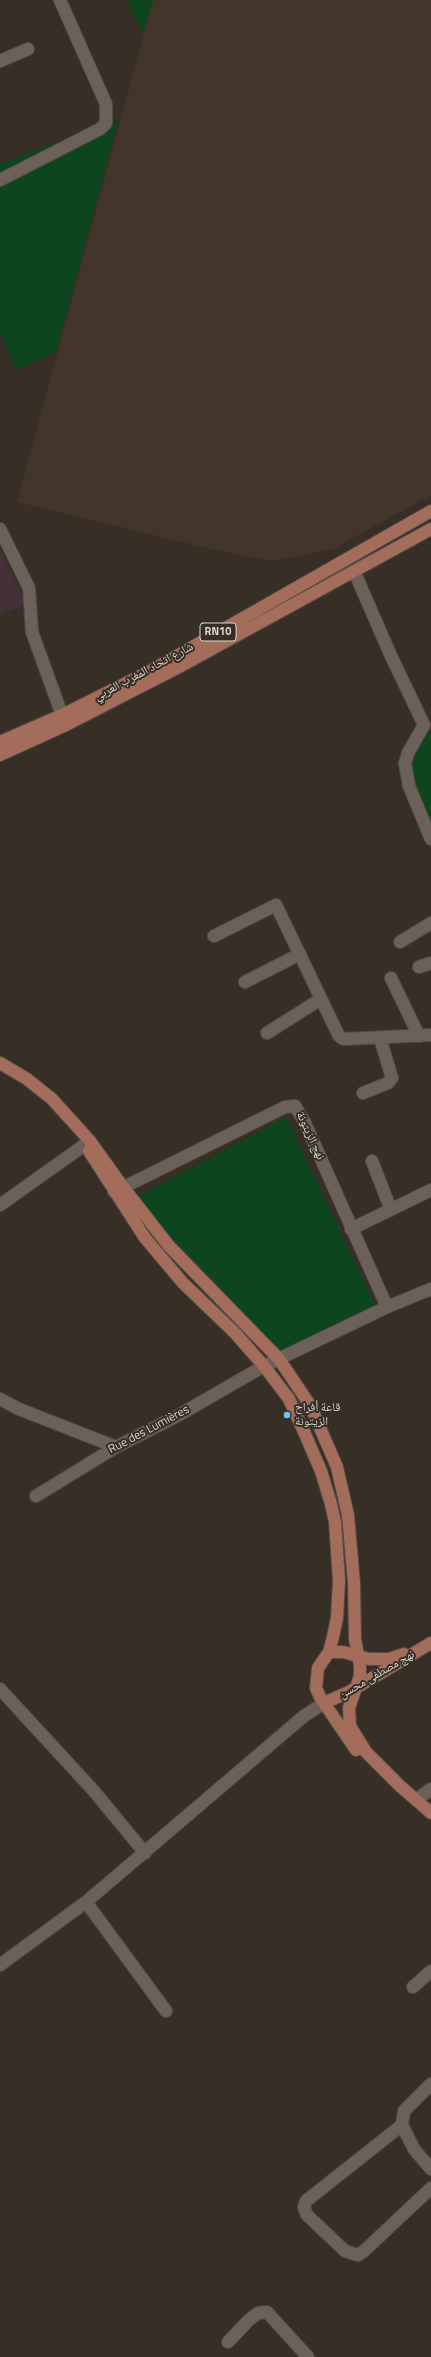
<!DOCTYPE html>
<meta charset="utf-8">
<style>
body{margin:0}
canvas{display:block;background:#372e26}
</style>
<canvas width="431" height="2357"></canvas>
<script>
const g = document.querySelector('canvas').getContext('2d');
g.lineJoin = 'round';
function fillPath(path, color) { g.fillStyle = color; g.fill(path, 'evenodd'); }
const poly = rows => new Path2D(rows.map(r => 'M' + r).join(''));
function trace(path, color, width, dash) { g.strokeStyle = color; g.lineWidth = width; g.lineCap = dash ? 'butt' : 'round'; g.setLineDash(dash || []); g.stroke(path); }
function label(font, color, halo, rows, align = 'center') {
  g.font = font + ' "Titillium Web","Noto Naskh Arabic",sans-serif'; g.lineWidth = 4; g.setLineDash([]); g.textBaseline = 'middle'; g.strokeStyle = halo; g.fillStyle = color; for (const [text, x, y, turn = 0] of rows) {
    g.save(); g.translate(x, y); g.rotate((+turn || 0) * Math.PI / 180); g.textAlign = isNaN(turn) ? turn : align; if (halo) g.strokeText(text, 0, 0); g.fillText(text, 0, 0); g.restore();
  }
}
fillPath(poly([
 [0,550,21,592,24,605,0,615]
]), '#443138');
fillPath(poly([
 [153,0,431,0,431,495,333,549,274,561,220,551,17,502]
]), '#44352a');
fillPath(poly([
 [127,0,153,0,143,35],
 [119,118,56,352,16,370,0,332,0,164],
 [427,732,431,733,431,822,414,779,414,759],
 [286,1117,375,1305,280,1351,185,1258,137,1197]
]), '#0d461e');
const minor = poly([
 [0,61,28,49],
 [0,180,100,129,106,123,106,104,60,0],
 [0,529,29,588,32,632,62,715],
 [354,571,391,656,424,725,408,753,405,763,409,786,431,839],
 [214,936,276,905,339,1036,343,1039,431,1035],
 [400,942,431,923],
 [419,967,431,963],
 [391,978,419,1036],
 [245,982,300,954],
 [267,1033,321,999],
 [363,1093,388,1083,392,1078,380,1038],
 [372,1161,391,1210],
 [114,1192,285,1107,295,1106,305,1123,387,1307],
 [0,1205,90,1141],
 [351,1229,431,1190],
 [0,1399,19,1409,116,1447],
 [36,1496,116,1447,179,1415,264,1366,387,1307,431,1289],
 [0,1689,93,1790,145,1853],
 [416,1800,431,1789],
 [86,1902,166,2011],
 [0,1965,86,1902,304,1716,324,1703],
 [413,1987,431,1971],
 [431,2084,404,2111,402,2125,414,2149,431,2169],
 [402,2125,306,2201,304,2207,307,2215,345,2251,358,2255,363,2252,431,2188],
 [228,2342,249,2320,258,2313,267,2312,308,2357]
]);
const major = poly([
 [0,742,62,715,152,670,431,511],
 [0,755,66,725,179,667,431,529],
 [0,1063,27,1079,52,1099,90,1141,123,1187,169,1246,279,1359,310,1405,337,1467,348,1515,354,1583,355,1639,360,1666,360,1676,349,1708,350,1726,366,1752,400,1786,431,1813],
 [89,1151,145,1238,183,1283,235,1333,264,1366,289,1399,305,1434,321,1471,331,1504,335,1522,339,1581,337,1618,333,1637,329,1652,318,1668,316,1688,320,1697,356,1750],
 [329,1652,343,1652,369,1659,389,1659,404,1654],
 [324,1703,349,1692,431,1643]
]);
trace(minor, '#534b45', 14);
trace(major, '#534b45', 14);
trace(minor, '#6b6159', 12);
trace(major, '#a36c5b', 12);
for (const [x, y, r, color] of [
 [287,1415,4,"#6fc2f4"]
]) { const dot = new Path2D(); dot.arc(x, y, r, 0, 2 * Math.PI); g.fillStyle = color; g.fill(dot); trace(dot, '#372e26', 1.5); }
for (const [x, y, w] of [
 [218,632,36]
]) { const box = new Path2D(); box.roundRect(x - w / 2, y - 9, w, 18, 3); g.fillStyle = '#372e26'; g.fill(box); trace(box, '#dbd5d0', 1); }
label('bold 11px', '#dbd5d0', null, [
 ["RN10",218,632]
]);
label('12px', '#dbd5d0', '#372e26', [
 ["شارع اتحاد المغرب العربي",144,672,-28],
 ["نهج الزيتونة",310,1136,65],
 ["Rue des Lumières",149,1430,-28],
 ["نهج مصطفى محسن",377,1675,-30]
]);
label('12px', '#dbd5d0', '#372e26', [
 ["قاعة أفراح",295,1408],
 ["الزيتونة",295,1422]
], 'left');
</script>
